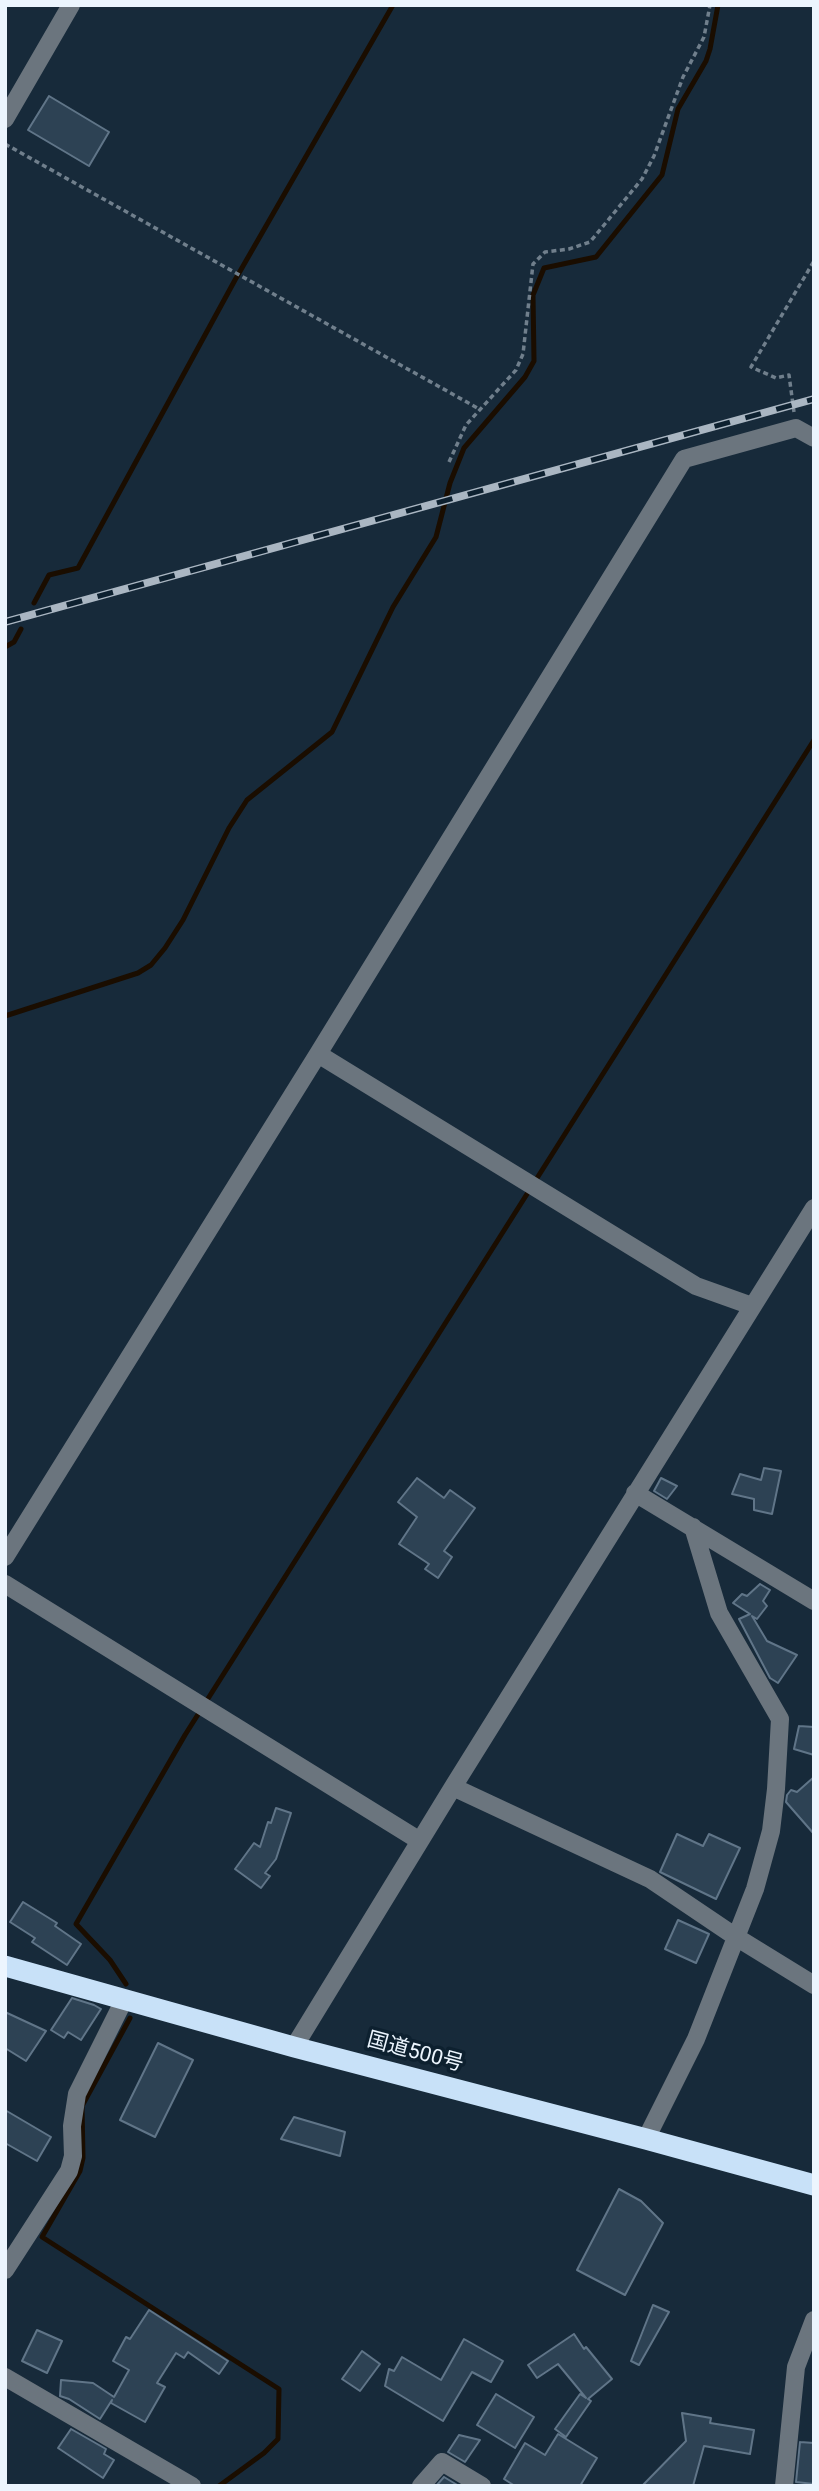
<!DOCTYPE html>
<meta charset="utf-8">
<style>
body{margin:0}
#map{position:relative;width:819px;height:2491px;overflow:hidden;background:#172a3a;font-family:Roboto,sans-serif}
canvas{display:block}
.frame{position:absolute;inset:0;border:7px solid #ecf5fe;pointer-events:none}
</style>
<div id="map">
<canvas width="819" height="2491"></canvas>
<div class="frame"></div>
</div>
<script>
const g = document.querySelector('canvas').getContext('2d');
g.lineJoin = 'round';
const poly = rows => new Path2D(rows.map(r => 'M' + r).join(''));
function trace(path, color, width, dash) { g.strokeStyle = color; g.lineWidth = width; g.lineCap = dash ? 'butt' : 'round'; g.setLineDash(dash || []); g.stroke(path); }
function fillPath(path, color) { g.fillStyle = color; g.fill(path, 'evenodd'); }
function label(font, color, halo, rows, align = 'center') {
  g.font = font + ' Roboto,"Noto Sans JP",sans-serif'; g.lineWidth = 7; g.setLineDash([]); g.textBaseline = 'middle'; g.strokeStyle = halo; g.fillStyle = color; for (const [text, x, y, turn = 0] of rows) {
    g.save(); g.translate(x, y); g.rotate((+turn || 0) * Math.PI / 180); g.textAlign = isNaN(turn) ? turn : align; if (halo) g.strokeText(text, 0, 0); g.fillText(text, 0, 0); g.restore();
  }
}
trace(poly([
 [34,603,49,575,78,568,235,280,393,5],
 [5,647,14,642,21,629],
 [5,1016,138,973,151,965,165,948,183,920,229,828,247,800,332,732,393,607,436,537,450,483,464,448,525,377,534,361,533,295,544,268,596,257,662,175,678,109,706,61,710,49,718,5],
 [126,1984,110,1960,76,1924,185,1735,814,740],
 [130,2018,82,2106,83,2158,80,2171,42,2237,279,2389,278,2439,264,2453,219,2486]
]), '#1a0d00', 5);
const building = poly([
 [49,96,109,132,89,166,28,130,49,96],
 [764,1468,781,1471,772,1514,754,1510,754,1499,732,1494,740,1474,761,1480,764,1468],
 [417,1478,444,1498,450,1490,475,1508,444,1551,452,1557,438,1578,425,1569,429,1564,399,1544,417,1517,398,1502,417,1478],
 [661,1478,677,1486,667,1499,654,1491,661,1478],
 [760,1584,770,1590,763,1601,767,1606,757,1619,752,1616,767,1641,797,1655,778,1683,770,1678,739,1619,750,1614,733,1603,742,1594,747,1596,760,1584],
 [799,1726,814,1727,814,1755,794,1749,799,1726],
 [814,1777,814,1834,786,1802,787,1795,791,1790,797,1792,814,1777],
 [276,1808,291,1813,276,1859,265,1873,270,1876,261,1888,235,1869,254,1843,260,1847,268,1822,271,1823,276,1808],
 [677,1834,703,1846,709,1834,740,1848,716,1899,660,1872,677,1834],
 [23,1902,57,1923,55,1926,81,1944,67,1965,32,1942,35,1938,10,1922,23,1902],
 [678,1920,709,1934,696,1963,665,1949,678,1920],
 [72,1998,94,2005,101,2009,81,2040,68,2032,64,2038,51,2030,72,1998],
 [5,2012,46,2031,26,2061,5,2048,5,2012],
 [158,2043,193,2060,155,2137,120,2120,158,2043],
 [5,2110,51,2137,37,2161,5,2143,5,2110],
 [294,2117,345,2132,340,2156,281,2139,294,2117],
 [619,2189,641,2201,663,2223,625,2295,577,2270,619,2189],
 [653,2305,669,2312,639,2365,631,2361,653,2305],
 [149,2310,228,2361,219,2374,188,2352,184,2358,176,2353,157,2383,165,2387,145,2422,111,2403,112,2400,100,2419,69,2399,60,2396,61,2380,93,2383,114,2397,129,2370,113,2361,126,2337,130,2339,149,2310],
 [37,2330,62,2341,47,2373,22,2361,37,2330],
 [574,2334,584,2349,586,2347,612,2379,588,2399,591,2401,566,2437,555,2429,580,2394,586,2398,558,2364,537,2378,528,2365,574,2334],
 [464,2339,503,2361,491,2382,472,2372,443,2421,385,2386,389,2369,394,2371,402,2357,441,2380,464,2339],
 [362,2351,380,2364,360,2391,342,2379,362,2351],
 [496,2394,534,2417,515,2448,477,2425,496,2394],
 [682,2413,711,2418,710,2423,754,2430,750,2454,704,2446,693,2486,642,2486,686,2441,682,2413],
 [71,2429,106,2449,104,2454,114,2460,103,2478,58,2448,71,2429],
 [558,2434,597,2458,580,2486,515,2486,504,2479,525,2443,545,2455,558,2434],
 [459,2435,480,2440,465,2462,448,2452,459,2435],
 [800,2442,814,2443,814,2484,796,2482,800,2442],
 [444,2477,459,2486,436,2486,444,2477]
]);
fillPath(building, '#2d4254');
trace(building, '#607588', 2);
trace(poly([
 [5,144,481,410],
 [794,412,789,375,776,378,751,367,814,261],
 [449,462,466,425,516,370,523,354,533,264,545,252,569,249,590,242,642,179,654,156,683,77,704,37,710,5]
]), '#707f8c', 3.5, [5, 3.5]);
trace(poly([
 [5,119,71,5],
 [318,1054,696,1286,752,1306],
 [635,1493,814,1601],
 [5,1557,318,1054,684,459,796,428,814,438],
 [5,1584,420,1841],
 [453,1787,650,1879,736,1937,814,1985],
 [294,2047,453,1787,814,1208],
 [646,2139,696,2039,755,1889,771,1831,776,1789,780,1719,719,1613,693,1527],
 [5,2270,69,2171,73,2156,72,2126,77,2094,124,2000],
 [5,2377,192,2486],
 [421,2486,442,2462,482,2486],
 [784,2486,796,2367,814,2320]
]), '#6b757e', 18);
trace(poly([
 [5,1966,294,2047,646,2139,814,2185]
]), '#c8e1f8', 21);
const rail = poly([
 [5,622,814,399]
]);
trace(rail, '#aab6c2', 8);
trace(rail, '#0d202f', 5, [16]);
label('21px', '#ecf5fe', '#0d202f', [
 ["国道500号",415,2053,15]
]);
</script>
